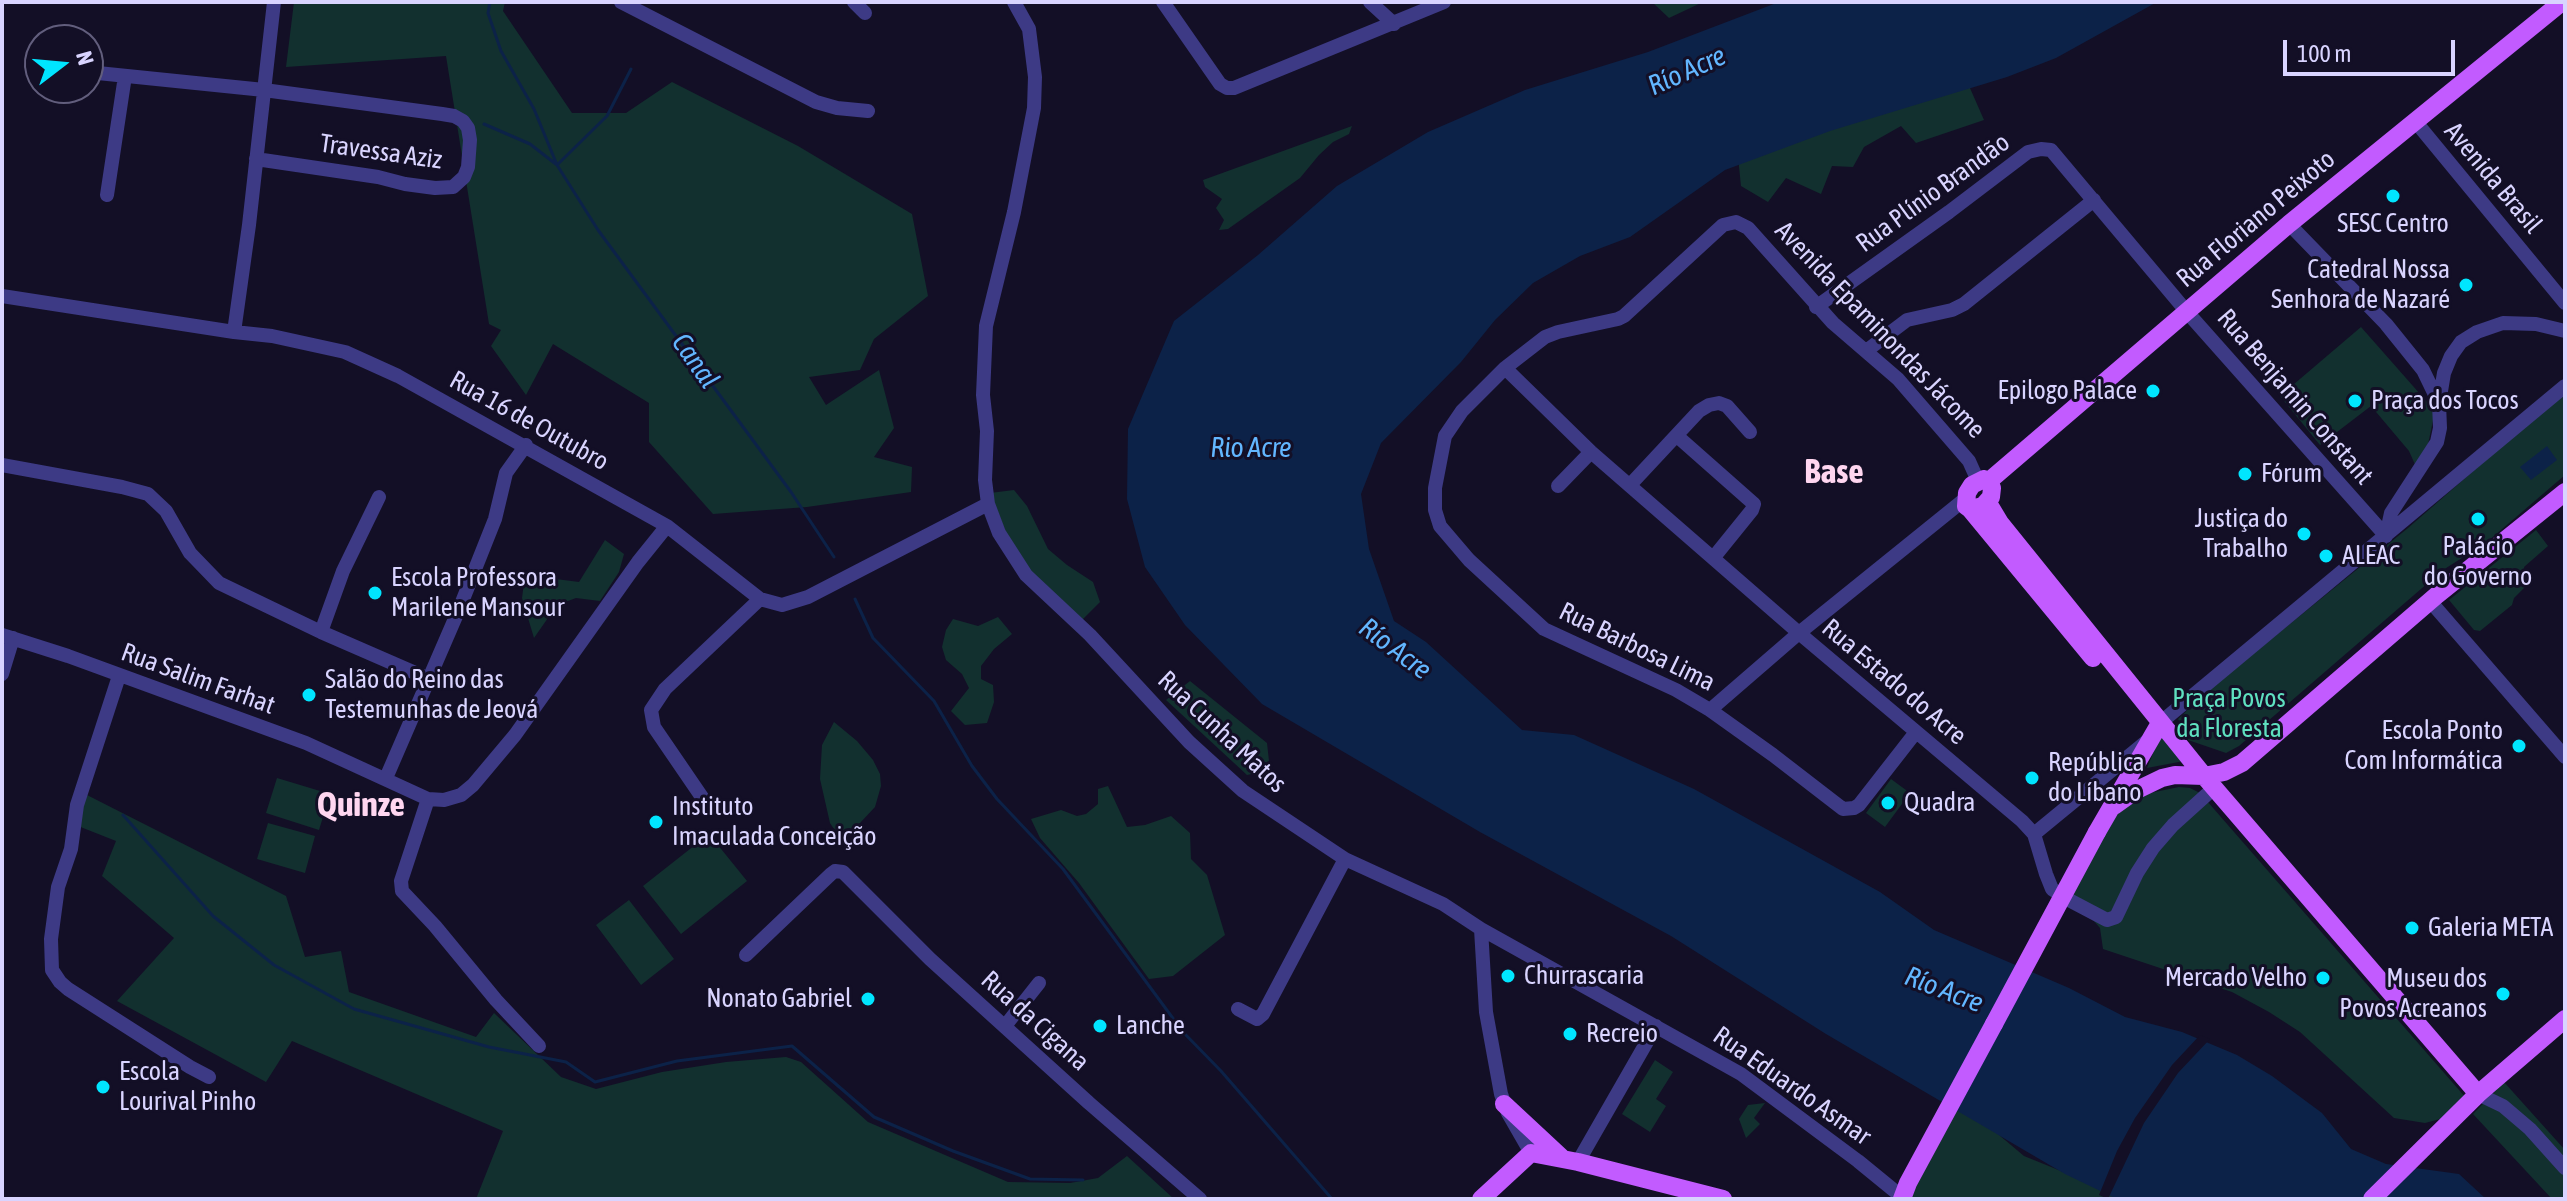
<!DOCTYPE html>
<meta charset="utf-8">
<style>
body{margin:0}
#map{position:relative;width:2567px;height:1201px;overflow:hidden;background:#130f26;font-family:"Asap Condensed",sans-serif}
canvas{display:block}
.frame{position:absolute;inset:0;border:4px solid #d9d4ff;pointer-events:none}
.north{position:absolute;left:24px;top:24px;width:80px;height:80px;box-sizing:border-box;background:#130f26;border:2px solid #625e7d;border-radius:50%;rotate:74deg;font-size:22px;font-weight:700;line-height:32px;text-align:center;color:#d9d4ff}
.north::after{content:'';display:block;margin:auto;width:28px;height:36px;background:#00e5ff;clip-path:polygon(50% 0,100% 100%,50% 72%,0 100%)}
.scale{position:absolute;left:2283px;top:40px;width:172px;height:36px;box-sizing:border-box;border:4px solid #d9d4ff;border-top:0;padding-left:10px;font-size:24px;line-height:28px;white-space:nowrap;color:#d9d4ff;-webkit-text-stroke:6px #130f26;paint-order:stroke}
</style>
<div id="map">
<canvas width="2567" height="1201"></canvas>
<div class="frame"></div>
<div class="north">N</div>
<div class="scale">100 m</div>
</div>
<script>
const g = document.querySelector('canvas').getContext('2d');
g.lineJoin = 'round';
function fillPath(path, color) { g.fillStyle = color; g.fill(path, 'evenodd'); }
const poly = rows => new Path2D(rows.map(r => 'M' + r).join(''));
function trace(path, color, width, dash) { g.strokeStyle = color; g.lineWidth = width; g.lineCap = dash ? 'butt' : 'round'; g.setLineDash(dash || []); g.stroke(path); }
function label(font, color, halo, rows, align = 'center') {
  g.font = font + ' "Asap Condensed",sans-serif'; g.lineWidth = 6; g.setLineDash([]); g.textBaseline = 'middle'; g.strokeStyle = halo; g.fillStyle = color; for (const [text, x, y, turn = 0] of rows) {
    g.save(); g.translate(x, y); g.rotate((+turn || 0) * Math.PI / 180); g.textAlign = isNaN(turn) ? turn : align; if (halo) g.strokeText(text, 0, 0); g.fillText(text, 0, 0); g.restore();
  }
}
fillPath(poly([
 [294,2,505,2,503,11,572,113,626,113,672,82,798,146,912,214,928,296,874,339,860,370,809,377,826,405,879,370,894,428,874,457,912,467,911,492,807,507,713,514,649,442,649,403,553,344,526,395,491,346,501,330,489,324,446,56,286,67],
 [1703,2,1669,18,1652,2],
 [1966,79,1984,120,1916,143,1901,126,1864,147,1853,167,1832,166,1821,194,1786,178,1768,202,1741,186,1737,147],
 [1352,126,1349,134,1333,142,1319,155,1300,178,1228,229,1219,230,1224,220,1216,208,1222,199,1205,187,1203,180],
 [2361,327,2435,411,2426,454,2417,469,2409,451,2371,406,2320,445,2280,396],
 [2565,391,2565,475,2487,542,2443,570,2239,746,2226,753,2188,740,2178,719,2205,693,2408,528],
 [1014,490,1027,506,1048,549,1067,565,1093,582,1100,602,1081,621,1016,557,990,493],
 [2536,530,2548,546,2524,567,2527,585,2514,598,2512,605,2480,631,2474,630,2449,600],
 [605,540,624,554,619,572,600,601,576,598,557,605,534,638,522,598,525,575,579,582],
 [998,617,1012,634,994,649,981,666,981,679,993,685,994,702,987,723,965,725,951,711,969,688,962,674,946,660,942,647,946,630,953,619,978,626],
 [1190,681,1267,743,1270,770,1247,775,1166,700],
 [834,722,857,741,873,760,880,774,881,786,875,807,860,823,840,838,830,823,820,779,822,745],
 [2161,734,2184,761,2147,768],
 [277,778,330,794,319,830,266,813],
 [1891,779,1910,793,1885,827,1866,813],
 [1108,786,1127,827,1145,825,1171,816,1190,833,1191,859,1207,875,1225,935,1173,976,1149,979,1079,883,1040,838,1031,819,1061,810,1077,816,1086,814,1098,804,1098,789],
 [2179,787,2190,788,2200,793,2466,1098,2444,1118,2425,1123,2394,1118,2300,1032,2269,1012,2232,992,2103,949,2100,928,2070,894,2117,811,2140,795],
 [85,794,286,896,305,957,341,951,349,992,476,1037,494,1013,561,1077,596,1089,662,1072,726,1062,786,1057,801,1062,868,1122,1008,1182,1070,1183,1098,1178,1127,1156,1174,1199,476,1199,503,1131,292,1041,266,1082,117,1001,174,938,102,876,116,841,78,826],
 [268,823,315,836,305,873,257,859],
 [709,834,747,881,681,934,643,886],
 [629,900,674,959,641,985,596,925],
 [1655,1060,1673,1072,1656,1099,1666,1106,1650,1132,1622,1114],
 [2504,1082,2565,1150,2565,1199,2552,1199,2473,1114],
 [1765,1103,1754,1118,1760,1124,1746,1138,1739,1119,1748,1105],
 [1961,1103,2024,1156,2130,1199,1910,1199,1910,1195]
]), '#12302f');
fillPath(poly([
 [1779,2,2157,2,2056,58,2007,77,1830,131,1725,170,1630,237,1580,256,1533,283,1495,320,1461,362,1381,443,1361,494,1369,549,1394,621,1426,642,1522,730,1574,735,1694,789,1880,892,1934,930,2069,988,2125,1017,2182,1032,2237,1055,2272,1076,2322,1113,2351,1149,2386,1164,2459,1174,2486,1199,2117,1199,2065,1174,1826,1034,1671,936,1480,832,1262,704,1185,625,1145,567,1127,499,1128,429,1174,321,1258,255,1337,186,1428,132,1525,90,1648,52],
 [2547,446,2557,460,2531,480,2520,467]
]), '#0c2248');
fillPath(poly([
 [2200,1035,2210,1039,2178,1073,2144,1123,2108,1199,2099,1195,2117,1151,2135,1118,2172,1065]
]), '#130f26');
trace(poly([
 [490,2,488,13,501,51,534,109,557,165,598,230,791,492,834,557],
 [484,124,530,144,557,165,607,116,631,69],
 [855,599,873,638,934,701,972,766,997,799,1063,869,1183,1032,1221,1071,1332,1199],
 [123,815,213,916,274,965,354,1009,489,1047,566,1062,595,1082,677,1061,792,1046,874,1117,953,1151,1030,1179,1083,1180]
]), '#0c2248', 3);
trace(poly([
 [621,2,816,102,837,108,868,111],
 [854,2,865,13],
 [1014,2,1029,29,1035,77,1034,108,1014,212,986,326,983,395,987,431,985,480,988,504,999,533,1026,575,1090,635,1189,742,1243,791,1345,859,1443,904,1481,929,1741,1074,1858,1161,1902,1197],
 [1163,2,1220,84,1227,88,1234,88,1444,2],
 [1370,2,1394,24],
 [88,72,264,90,442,114,454,116,463,121,468,128,470,140,468,167,464,177,453,187,435,188,405,184,378,177,256,159],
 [2415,121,2565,303],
 [107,195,125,76],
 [2289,224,2386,324,2423,370,2439,403],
 [2,296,234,332,272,336,345,352,398,376,667,526,760,599,782,605,808,597,988,504],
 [1816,307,1949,212,2028,152,2041,149,2051,150,2187,312,2386,536],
 [234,332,249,225,274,2],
 [1866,351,1907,320,1952,310,1964,304,2094,200],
 [1505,368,1591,452,1799,633,2022,821,2034,834,2046,874,2052,889,2069,900,2107,920,2116,917,2137,873,2153,848,2173,825,2214,788],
 [1677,436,1754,504,1752,510,1714,557],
 [2,465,122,487,148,494,166,511,190,553,219,583,321,632,429,679],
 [1630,485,1699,411,1709,405,1719,403,1727,406,1750,432],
 [1558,486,1591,452],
 [2386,536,2391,513,2437,442,2440,428,2439,403,2444,373,2451,356,2461,342,2477,332,2503,323,2536,324,2565,331],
 [2430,601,2565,757],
 [321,632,343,571,379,497],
 [2,635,68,656,306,743,428,799,444,800,461,795,473,785,515,735,638,562,667,526],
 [2,674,13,638],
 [119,676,77,805,71,849,58,887,51,939,52,970,60,982,68,989,190,1067,209,1077],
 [1710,710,1799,633,1965,499],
 [2160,723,2565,386],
 [1916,732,1859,805,1854,808,1843,809,1773,755,1710,710,1676,690,1544,629,1469,560,1440,526,1435,510,1435,488,1445,436,1462,411,1505,368,1545,337,1558,332,1618,319,1624,316,1723,225,1736,222,1748,228,1833,323,1898,379,1969,461,1978,481],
 [386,778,460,607,495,519,506,473,526,445],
 [428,799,401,881,402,891,435,926,496,1000,539,1046],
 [708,806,654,727,651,710,665,689,760,599],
 [2034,834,2146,742],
 [1481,929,1486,1012,1501,1094,1508,1113,1531,1153],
 [746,955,831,874,835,871,843,872,930,959,1089,1103,1200,1199],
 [1238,1009,1257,1019,1263,1014,1345,859],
 [1005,1026,1039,983],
 [2478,1094,2503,1106,2530,1129,2565,1168],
 [1578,1162,1656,1026]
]), '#3d3a85', 14);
trace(poly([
 [1984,479,1989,481,1992,488,1991,497,1983,506,1970,509,1966,506,1967,493,1972,485,1984,479],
 [1989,481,2289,224,2562,2],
 [1988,503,2000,523,2204,776,2478,1094],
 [1970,509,2093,658],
 [2114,806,2135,791,2162,778,2175,775,2204,776,2224,772,2242,763,2437,595,2565,492],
 [2097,832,2160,723],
 [1504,1104,1561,1157],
 [1481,1199,1531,1153,1578,1162,1723,1199],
 [1902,1199,1908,1183,1994,1024],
 [2372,1199,2478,1094,2565,1019]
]), '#c25bff', 18);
trace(poly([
 [1994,1024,2097,832]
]), '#c25bff', 18);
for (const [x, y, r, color] of [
 [2393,196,8,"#00e5ff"],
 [2466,285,8,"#00e5ff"],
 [2153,391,8,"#00e5ff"],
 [2355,401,8,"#00e5ff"],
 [2245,474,8,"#00e5ff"],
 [2478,519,8,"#00e5ff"],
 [2304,534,8,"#00e5ff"],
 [2326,556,8,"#00e5ff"],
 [375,593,8,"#00e5ff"],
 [309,695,8,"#00e5ff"],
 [2519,746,8,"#00e5ff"],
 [2032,778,8,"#00e5ff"],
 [1888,803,8,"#00e5ff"],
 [656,822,8,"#00e5ff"],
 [2412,928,8,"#00e5ff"],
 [1508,976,8,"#00e5ff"],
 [2323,978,8,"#00e5ff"],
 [2503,994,8,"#00e5ff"],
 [868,999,8,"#00e5ff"],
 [1100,1026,8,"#00e5ff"],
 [1570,1034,8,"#00e5ff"],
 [103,1087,8,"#00e5ff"]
]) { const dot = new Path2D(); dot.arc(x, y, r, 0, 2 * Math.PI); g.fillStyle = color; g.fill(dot); trace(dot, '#130f26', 3); }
label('26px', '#d9d4ff', '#130f26', [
 ["Travessa Aziz",381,152,8],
 ["Avenida Brasil",2493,178,50],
 ["Rua Plínio Brandão",1933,193,-36],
 ["Rua Floriano Peixoto",2256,219,-40],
 ["Avenida Epaminondas Jácome",1880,330,46],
 ["Rua Benjamin Constant",2295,397,49],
 ["Rua 16 de Outubro",529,421,29],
 ["Rua Barbosa Lima",1637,647,26],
 ["Rua Salim Farhat",198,679,20],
 ["Rua Estado do Acre",1894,682,40],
 ["Rua Cunha Matos",1222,732,43],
 ["Rua da Cigana",1035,1021,42],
 ["Rua Eduardo Asmar",1792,1086,35]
]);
label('26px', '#d9d4ff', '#130f26', [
 ["SESC Centro",2393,224,"center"],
 ["Catedral Nossa",2450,270,"right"],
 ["Senhora de Nazaré",2450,300,"right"],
 ["Epilogo Palace",2137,391,"right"],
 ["Praça dos Tocos",2371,401],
 ["Fórum",2261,474],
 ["Justiça do",2288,519,"right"],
 ["Trabalho",2288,549,"right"],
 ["Palácio",2478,547,"center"],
 ["do Governo",2478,577,"center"],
 ["ALEAC",2342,556],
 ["Escola Professora",391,578],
 ["Marilene Mansour",391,608],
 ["Salão do Reino das",325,680],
 ["Testemunhas de Jeová",325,710],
 ["Escola Ponto",2503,731,"right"],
 ["Com Informática",2503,761,"right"],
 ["República",2048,763],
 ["do Líbano",2048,793],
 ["Quadra",1904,803],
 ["Instituto",672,807],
 ["Imaculada Conceição",672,837],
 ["Galeria META",2428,928],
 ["Churrascaria",1524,976],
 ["Mercado Velho",2307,978,"right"],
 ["Museu dos",2487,979,"right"],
 ["Povos Acreanos",2487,1009,"right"],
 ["Nonato Gabriel",852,999,"right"],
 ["Lanche",1116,1026],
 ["Recreio",1586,1034],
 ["Escola",119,1072],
 ["Lourival Pinho",119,1102]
], 'left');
label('26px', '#5fe0c0', '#130f26', [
 ["Praça Povos",2229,699],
 ["da Floresta",2229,729]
]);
label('italic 28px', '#62b6ff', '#130f26', [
 ["Río Acre",1687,71,-24],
 ["Canal",695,361,55],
 ["Rio Acre",1251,448],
 ["Río Acre",1395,649,37],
 ["Río Acre",1944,990,21]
]);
label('bold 34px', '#ffd6f0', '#130f26', [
 ["Base",1834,472],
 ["Quinze",361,805]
]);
</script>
